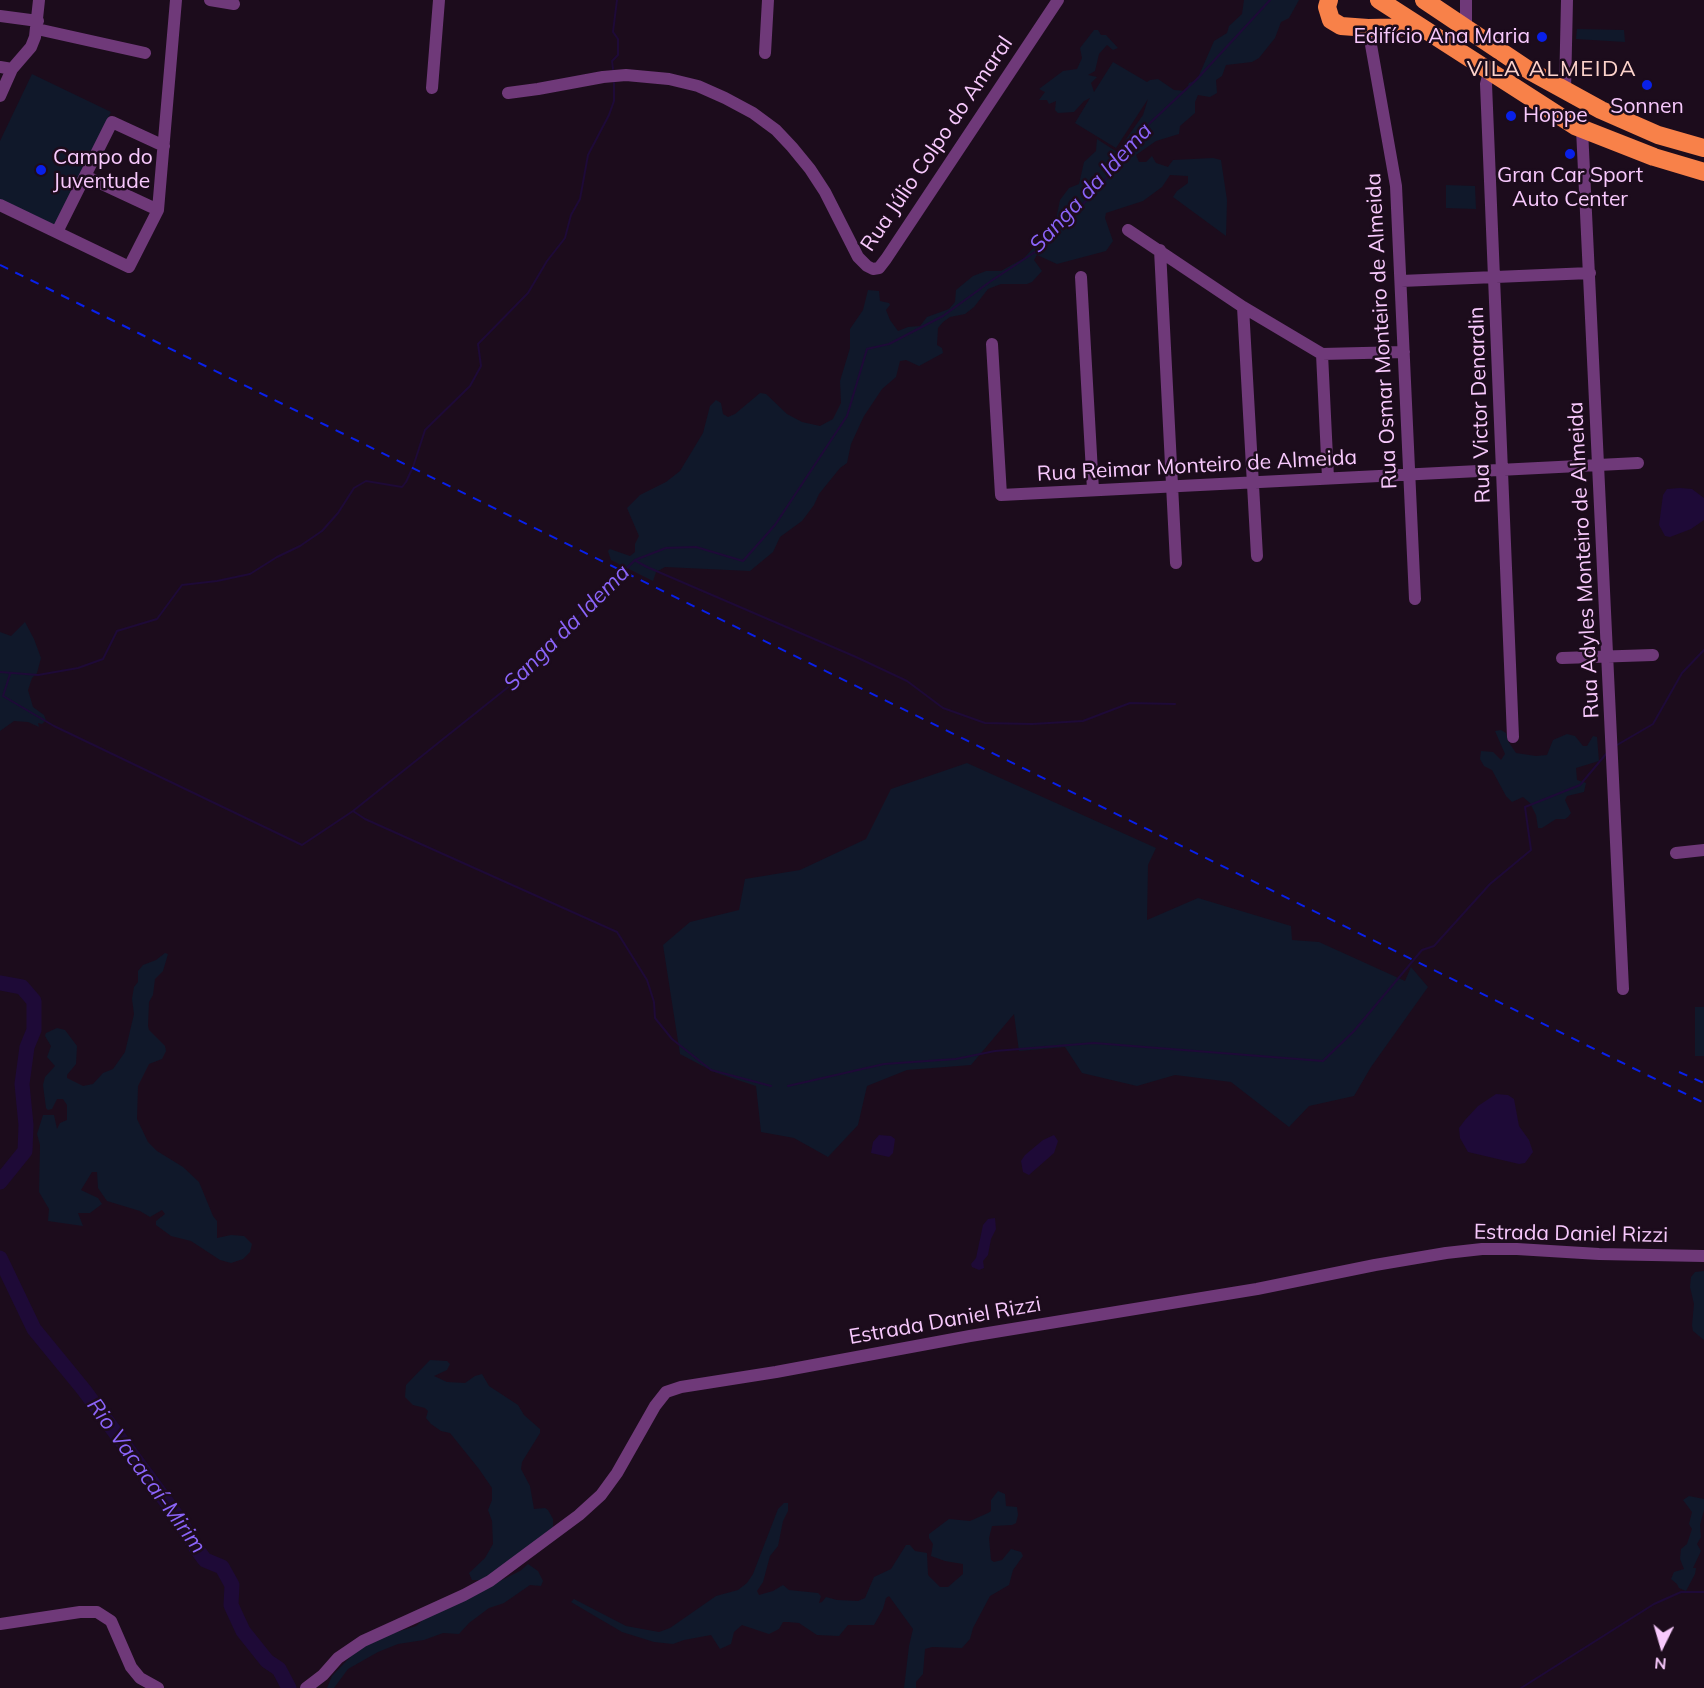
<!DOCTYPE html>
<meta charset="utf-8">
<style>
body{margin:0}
#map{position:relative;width:1704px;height:1688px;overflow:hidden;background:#1c0c1c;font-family:Mulish,sans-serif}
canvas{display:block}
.north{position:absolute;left:1632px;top:1616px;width:60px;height:60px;-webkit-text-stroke:4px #1c0c1c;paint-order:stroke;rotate:185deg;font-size:16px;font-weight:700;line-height:24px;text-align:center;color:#f8c9fd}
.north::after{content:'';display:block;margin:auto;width:21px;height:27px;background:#f8c9fd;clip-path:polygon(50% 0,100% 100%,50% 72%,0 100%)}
</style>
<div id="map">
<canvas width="1704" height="1688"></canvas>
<div class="north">N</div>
</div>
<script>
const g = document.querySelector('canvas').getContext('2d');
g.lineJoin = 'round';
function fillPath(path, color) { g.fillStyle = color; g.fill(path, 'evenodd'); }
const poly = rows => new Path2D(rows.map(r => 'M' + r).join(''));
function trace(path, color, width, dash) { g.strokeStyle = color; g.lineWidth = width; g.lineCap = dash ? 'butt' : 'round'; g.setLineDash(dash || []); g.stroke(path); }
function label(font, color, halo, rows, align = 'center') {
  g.font = font + ' Mulish,sans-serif'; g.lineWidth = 5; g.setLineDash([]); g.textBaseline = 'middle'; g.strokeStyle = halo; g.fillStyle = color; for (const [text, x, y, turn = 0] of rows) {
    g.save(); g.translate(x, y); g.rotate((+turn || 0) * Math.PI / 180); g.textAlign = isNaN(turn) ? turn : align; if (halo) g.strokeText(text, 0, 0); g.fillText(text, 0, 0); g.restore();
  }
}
fillPath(poly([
 [1244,0,1299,0,1289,18,1281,22,1275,38,1259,58,1252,62,1226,65,1222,76,1216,80,1217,93,1210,97,1198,95,1195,102,1195,113,1180,126,1179,134,1156,141,1136,155,1139,162,1146,162,1152,156,1156,163,1168,167,1173,160,1213,158,1221,160,1227,200,1226,236,1173,197,1177,191,1188,183,1188,176,1170,175,1162,187,1143,201,1106,213,1105,218,1113,241,1106,251,1057,264,1037,255,1034,260,1042,271,1032,282,1027,284,1001,284,988,289,974,307,965,314,950,317,943,322,938,328,937,345,942,348,943,353,919,366,906,360,900,361,896,377,882,389,864,416,851,444,847,463,840,468,819,494,814,505,802,521,780,537,773,552,750,571,665,567,656,572,653,581,611,560,608,551,610,549,630,556,635,552,635,544,639,536,627,508,640,495,666,482,680,471,703,433,710,406,716,400,721,403,723,414,728,417,735,414,760,393,766,394,787,414,802,422,820,426,833,419,841,403,840,381,850,348,850,329,863,310,868,290,879,291,880,301,889,303,890,305,886,310,890,320,898,331,908,327,920,326,927,317,949,309,955,302,956,290,973,276,986,271,1001,271,1024,258,1038,243,1044,240,1047,228,1056,220,1060,200,1069,188,1079,184,1084,162,1096,151,1097,139,1117,152,1143,115,1148,99,1116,148,1075,123,1090,98,1084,101,1074,112,1058,113,1055,110,1056,101,1049,104,1047,100,1039,100,1045,92,1039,89,1063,71,1077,69,1082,58,1080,48,1094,30,1098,30,1101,35,1106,35,1118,48,1113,50,1107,45,1099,54,1095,71,1088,75,1097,77,1091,83,1094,92,1113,62,1147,82,1150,80,1158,79,1174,90,1186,91,1189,83,1197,80,1214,41,1227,33,1229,26,1242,14],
 [1577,29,1624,30,1625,42,1576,39],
 [32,74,111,112,55,226,0,200,0,141],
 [1446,185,1475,186,1476,209,1446,208],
 [25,622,34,639,41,658,37,673,32,678,28,690,33,707,44,715,46,720,42,724,38,723,39,727,28,722,14,721,0,731,0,632,11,636],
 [1501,730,1506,733,1508,741,1516,753,1536,756,1547,755,1553,740,1567,734,1575,736,1583,746,1587,746,1593,736,1597,737,1599,761,1576,768,1577,780,1586,783,1584,792,1567,796,1565,800,1571,813,1568,817,1565,819,1556,819,1542,828,1538,828,1536,815,1530,803,1523,797,1512,802,1506,796,1492,770,1484,766,1480,759,1481,751,1493,752,1501,760,1505,754,1495,731],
 [967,763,1156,848,1148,865,1147,920,1198,898,1291,926,1292,940,1319,942,1405,981,1411,967,1428,987,1371,1067,1354,1096,1309,1106,1289,1127,1231,1082,1175,1075,1137,1086,1082,1073,1065,1047,1019,1051,1014,1014,971,1065,907,1070,867,1086,858,1125,828,1157,794,1138,761,1132,756,1086,714,1072,680,1054,663,945,690,922,739,910,745,879,800,870,866,839,891,789],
 [165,953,168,954,163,971,155,979,153,995,149,1002,148,1026,149,1030,165,1046,166,1051,162,1059,149,1064,138,1086,137,1119,148,1142,157,1151,183,1167,199,1182,213,1216,217,1221,217,1238,231,1235,244,1236,252,1244,250,1252,243,1259,231,1263,220,1260,191,1241,171,1236,156,1225,156,1221,165,1214,162,1210,150,1217,140,1211,107,1201,98,1188,97,1172,92,1172,81,1190,98,1198,102,1204,90,1213,78,1213,83,1226,48,1221,49,1209,39,1192,40,1145,37,1134,43,1115,54,1115,57,1129,60,1123,67,1120,67,1105,63,1099,57,1099,52,1109,48,1110,46,1108,43,1085,45,1077,55,1066,47,1057,51,1046,45,1036,46,1033,57,1028,65,1030,77,1046,76,1064,67,1075,67,1078,83,1086,93,1084,103,1073,113,1069,125,1052,134,1014,132,999,134,987,138,982,138,971,143,965,156,960],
 [1695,1007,1704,1007,1704,1056,1695,1056],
 [1704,1271,1704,1340,1693,1331,1692,1325,1694,1304,1690,1287,1691,1277,1695,1272],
 [430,1360,447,1361,450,1364,447,1370,434,1376,447,1382,465,1383,475,1376,482,1374,489,1386,518,1405,524,1415,540,1429,540,1433,522,1462,521,1469,530,1486,534,1509,545,1508,548,1510,553,1519,553,1527,493,1575,480,1580,472,1580,469,1573,485,1558,493,1544,492,1521,488,1510,492,1500,492,1488,479,1469,450,1433,441,1431,431,1424,426,1418,428,1411,425,1408,413,1405,405,1397,406,1385],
 [998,1491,1005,1494,1006,1506,1017,1507,1018,1515,1016,1523,1012,1525,992,1526,989,1538,991,1560,994,1562,1002,1560,1011,1549,1021,1552,1023,1556,1013,1570,1009,1585,990,1596,973,1628,970,1639,962,1648,932,1647,925,1649,923,1674,916,1682,916,1688,904,1688,909,1646,913,1629,889,1596,886,1598,883,1609,874,1625,848,1625,839,1636,817,1635,799,1623,788,1622,783,1622,779,1629,769,1634,742,1625,734,1632,731,1644,720,1649,711,1635,684,1640,673,1644,654,1642,622,1632,571,1602,574,1599,626,1626,659,1632,670,1628,716,1596,738,1590,747,1583,753,1574,778,1509,784,1503,788,1503,788,1511,783,1521,778,1546,770,1556,763,1582,757,1591,759,1595,773,1591,783,1585,789,1590,818,1593,821,1596,819,1603,822,1602,826,1597,837,1600,858,1601,865,1598,874,1577,891,1569,906,1545,910,1545,915,1551,927,1553,928,1575,940,1587,948,1587,963,1574,963,1564,945,1561,931,1556,933,1544,929,1538,929,1534,949,1519,970,1521,988,1513,991,1511,991,1500],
 [1689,1496,1704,1499,1704,1510,1700,1525,1701,1537,1697,1544,1701,1551,1693,1568,1696,1568,1695,1574,1686,1591,1679,1588,1677,1584,1671,1579,1674,1572,1684,1569,1680,1559,1681,1549,1687,1544,1692,1529,1689,1524,1692,1512,1683,1500],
 [528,1564,538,1571,543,1581,541,1586,530,1585,504,1603,489,1608,469,1623,459,1634,443,1633,424,1640,398,1644,378,1652,348,1669,334,1688,327,1688,332,1676,353,1654,367,1644,387,1635,416,1626,434,1610,464,1599,520,1571]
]), '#10182a');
fillPath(poly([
 [1680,488,1692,489,1704,498,1704,520,1691,529,1670,537,1665,536,1659,525,1663,495,1667,489],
 [1496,1094,1508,1095,1514,1099,1519,1126,1529,1140,1533,1152,1525,1163,1519,1164,1468,1152,1460,1138,1459,1128,1465,1120,1478,1106],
 [879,1135,891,1136,895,1139,893,1153,889,1157,871,1153,873,1142],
 [1054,1135,1058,1141,1054,1153,1029,1175,1023,1172,1021,1161,1025,1155,1043,1140],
 [995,1218,996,1229,991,1239,988,1255,983,1261,984,1268,979,1270,972,1267,971,1264,976,1258,983,1225,988,1219]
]), '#1e0a37');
trace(poly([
 [613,69,612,61,618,55,618,39,613,32,617,0],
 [636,561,647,567,856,657,907,681,943,708,985,723,1032,724,1083,721,1130,703,1175,704],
 [0,672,38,675,78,668,103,659,117,631,157,619,182,585,217,581,250,574,277,557,300,546,322,531,338,513,354,488,366,481,402,487,406,482,413,467,425,430,470,386,481,366,478,344,528,293,547,261,565,238,571,215,580,199,588,155,609,115,614,101,614,83],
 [10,674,3,696,54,726,302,845,353,811,507,688,635,560,666,548,696,547,743,561,775,525,847,416,867,349,889,344,943,316,991,281,1041,248,1102,184,1150,123,1197,79,1270,0],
 [1617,745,1653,724,1682,673,1704,650],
 [353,811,365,819,617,932,647,980,654,1002,655,1018,672,1039,711,1070,771,1086],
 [788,1086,884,1064,956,1059,995,1051,1094,1043,1323,1061,1354,1031,1422,950,1434,946,1490,884,1531,850,1525,807,1580,785,1606,754],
 [1521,1688,1654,1604,1681,1592,1704,1592]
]), '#1e0a37', 2);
trace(poly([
 [0,983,22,987,34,1001,34,1030,27,1047,22,1084,26,1125,25,1151,0,1182],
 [0,1258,34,1329,84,1390,179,1519,196,1548,205,1560,222,1567,232,1585,231,1605,243,1631,267,1661,279,1669,289,1688]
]), '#1e0a37', 15);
trace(poly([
 [210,0,234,4],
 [0,16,38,21],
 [1368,28,1396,186,1415,599],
 [1466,28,1466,0],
 [37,29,145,53],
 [765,53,768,0],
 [0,67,12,69],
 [1489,72,1486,84,1513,737],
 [432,88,439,0],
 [1565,90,1567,0],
 [508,93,538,89,603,77,626,75,669,79,698,86,725,98,753,113,776,130,792,147,810,169,825,192,858,257,867,266,873,269,879,268,886,259,1058,0],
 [0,96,12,69,31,47,35,37,39,0],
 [1582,129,1623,989],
 [85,176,158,210],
 [0,205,129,267,158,210,176,0],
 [1128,230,1243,307,1322,354,1404,352],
 [57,232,112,122,164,146],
 [1160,250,1176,563],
 [1081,277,1093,490],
 [1401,281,1590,273],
 [1243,307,1257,556],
 [992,344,1001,495,1638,463],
 [1322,354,1328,478],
 [1562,658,1653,655],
 [1676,853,1704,850],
 [0,1624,80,1612,97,1612,111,1621,131,1667,140,1678,158,1688],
 [306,1688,323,1675,338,1658,363,1641,464,1595,490,1581,579,1515,601,1495,617,1473,655,1406,666,1392,681,1387,776,1372,970,1336,1257,1289,1375,1265,1446,1253,1482,1249,1517,1249,1599,1254,1704,1256]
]), '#6f3979', 12);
trace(poly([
 [1329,0,1327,7,1331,20,1341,26,1368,28,1420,27],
 [1379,0,1575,126,1654,157,1704,172],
 [1424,0,1530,71,1601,110,1658,135,1704,148]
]), '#f88149', 18);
trace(poly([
 [0,265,1704,1103],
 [1679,1072,1704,1083]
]), '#0920e9', 2, [9, 8]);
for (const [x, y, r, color] of [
 [1542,37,6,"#0920e9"],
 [1647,85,6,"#0920e9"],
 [1511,116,6,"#0920e9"],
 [1570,154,6,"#0920e9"],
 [41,170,6,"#0920e9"]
]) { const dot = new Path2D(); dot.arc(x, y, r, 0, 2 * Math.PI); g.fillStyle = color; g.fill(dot); trace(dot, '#1c0c1c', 2); }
label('21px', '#f8c9fd', '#1c0c1c', [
 ["Edifício Ana Maria",1530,37,"right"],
 ["Sonnen",1647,107],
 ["Hoppe",1523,116,"left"],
 ["Campo do",53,158,"left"],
 ["Juventude",53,182,"left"],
 ["Gran Car Sport",1570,176],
 ["Auto Center",1570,200]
]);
label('21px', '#f8c9fd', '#1c0c1c', [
 ["Rua Júlio Colpo do Amaral",937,144,-56],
 ["Rua Osmar Monteiro de Almeida",1382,331,-93],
 ["Rua Victor Denardin",1480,405,-92],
 ["Rua Reimar Monteiro de Almeida",1197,466,-3],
 ["Rua Adyles Monteiro de Almeida",1584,560,-93],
 ["Estrada Daniel Rizzi",1571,1234,1],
 ["Estrada Daniel Rizzi",945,1321,-10]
]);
g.letterSpacing = '1.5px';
label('22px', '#fdd3cb', '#1c0c1c', [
 ["VILA ALMEIDA",1552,69]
]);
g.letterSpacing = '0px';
label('italic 22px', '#8b64f9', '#1c0c1c', [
 ["Sanga da Idema",1091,188,-47],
 ["Sanga da Idema",567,628,-45],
 ["Rio Vacacaí-Mirim",146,1476,54]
]);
</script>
